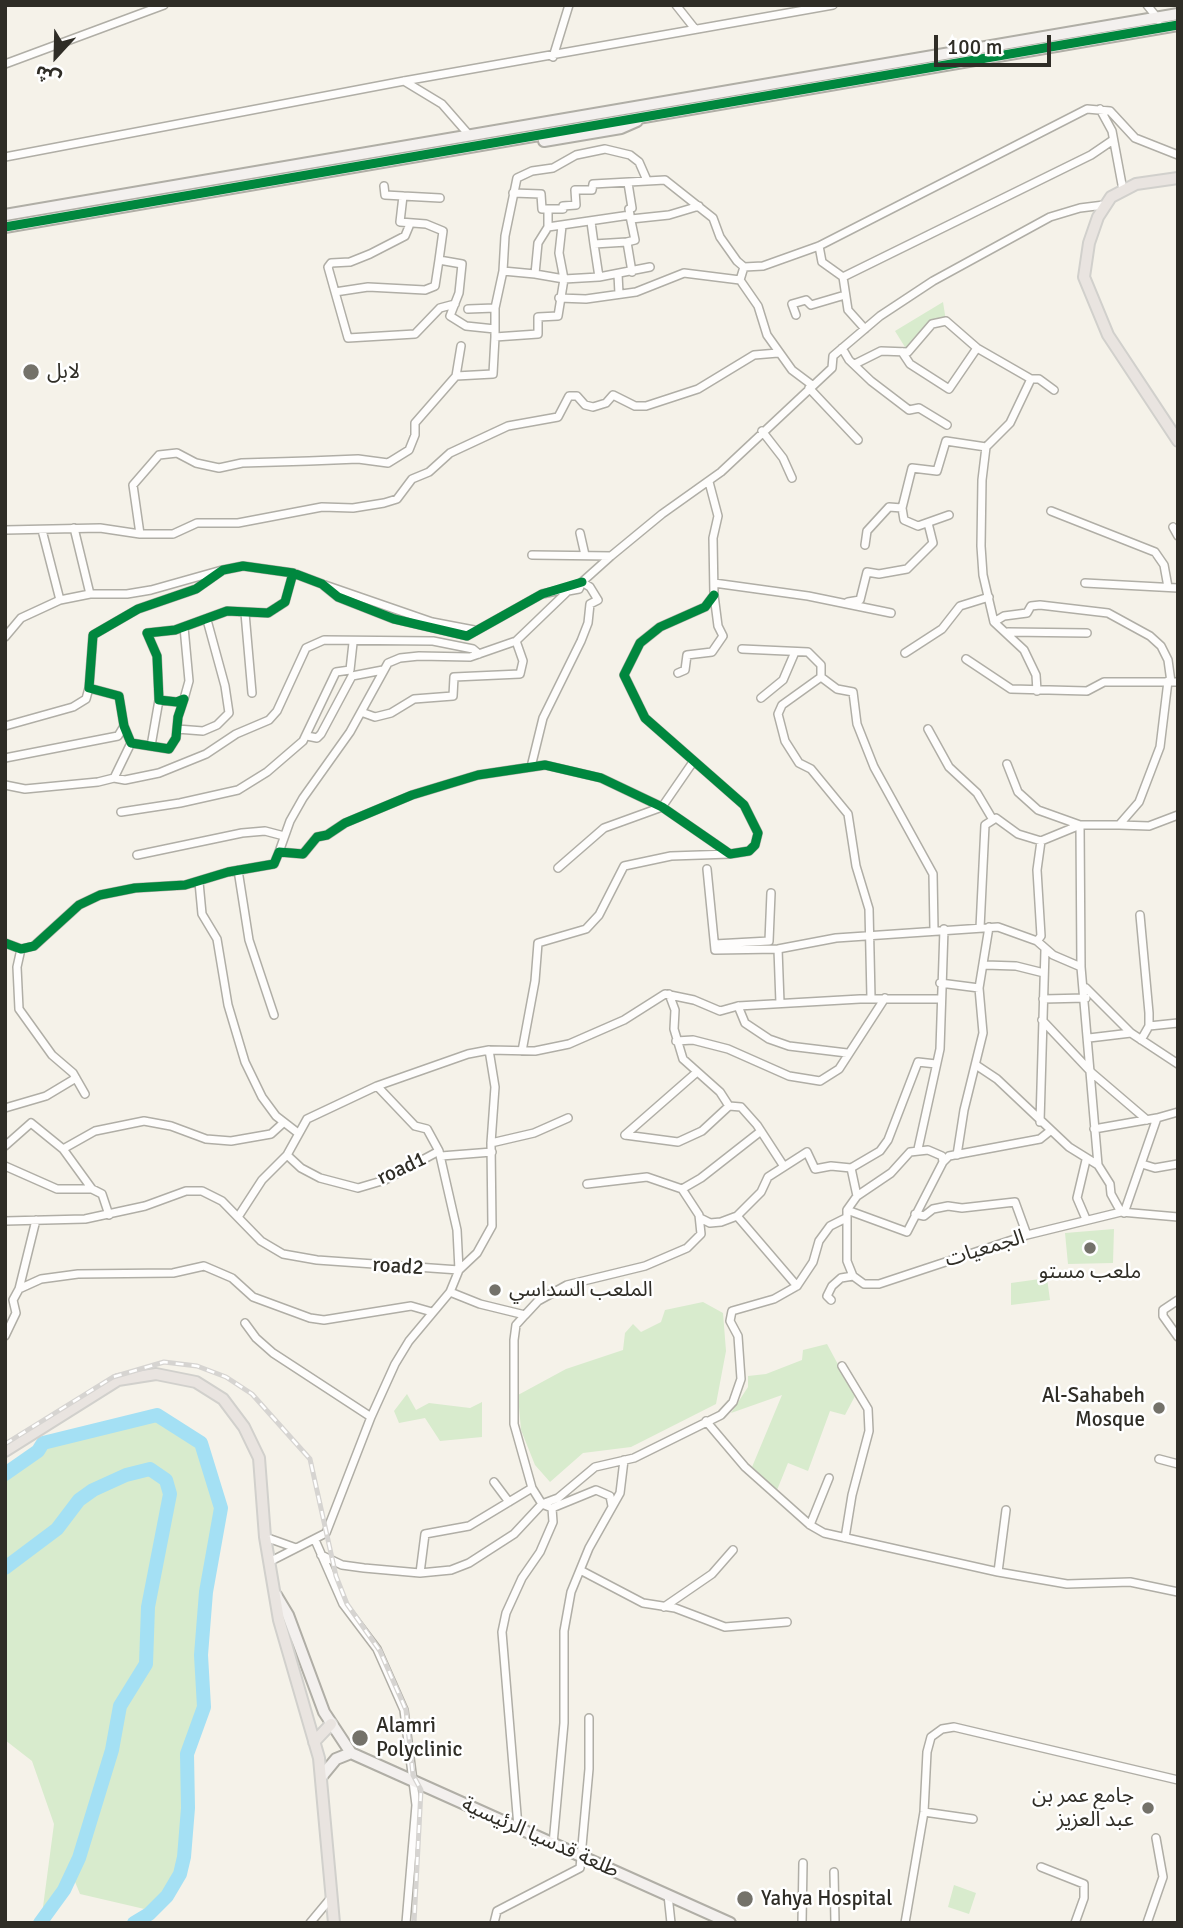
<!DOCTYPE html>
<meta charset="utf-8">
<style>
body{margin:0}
#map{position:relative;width:1183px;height:1928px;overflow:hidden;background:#f5f2e9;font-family:Signika,"Noto Sans Arabic",sans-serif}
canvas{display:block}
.frame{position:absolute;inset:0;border:7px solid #2f2d26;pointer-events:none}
.north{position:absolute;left:21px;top:21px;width:70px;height:70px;-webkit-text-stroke:5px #fff;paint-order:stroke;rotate:202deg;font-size:19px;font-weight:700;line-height:28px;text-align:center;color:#2f2d26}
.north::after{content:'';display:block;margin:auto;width:24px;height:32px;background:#2f2d26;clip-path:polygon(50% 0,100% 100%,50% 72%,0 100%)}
.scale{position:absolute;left:934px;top:35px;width:117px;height:32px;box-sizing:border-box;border:4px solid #2f2d26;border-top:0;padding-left:9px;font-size:21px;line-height:24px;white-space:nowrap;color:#2f2d26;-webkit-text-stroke:5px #fff;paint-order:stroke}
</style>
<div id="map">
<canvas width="1183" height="1928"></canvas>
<div class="frame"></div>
<div class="north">ش</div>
<div class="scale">100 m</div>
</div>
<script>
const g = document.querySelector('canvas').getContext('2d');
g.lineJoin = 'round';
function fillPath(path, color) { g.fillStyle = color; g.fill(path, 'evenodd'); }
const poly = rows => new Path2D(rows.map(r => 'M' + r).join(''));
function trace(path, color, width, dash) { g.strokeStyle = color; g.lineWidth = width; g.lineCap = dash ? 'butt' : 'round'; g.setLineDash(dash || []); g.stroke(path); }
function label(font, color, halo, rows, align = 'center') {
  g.font = font + ' Signika,"Noto Sans Arabic",sans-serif'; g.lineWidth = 5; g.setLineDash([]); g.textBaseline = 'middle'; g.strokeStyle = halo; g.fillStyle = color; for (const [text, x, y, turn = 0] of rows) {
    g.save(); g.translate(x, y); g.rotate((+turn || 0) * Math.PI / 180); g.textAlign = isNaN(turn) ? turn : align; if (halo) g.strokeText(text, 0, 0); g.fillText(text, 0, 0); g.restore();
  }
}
fillPath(poly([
 [943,302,946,321,937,322,908,352,895,331],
 [1114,1229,1113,1263,1068,1264,1065,1233],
 [1047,1278,1050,1300,1011,1305,1011,1283],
 [703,1302,723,1313,726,1351,716,1404,631,1447,583,1453,550,1482,535,1465,521,1430,518,1395,566,1369,623,1350,625,1333,633,1324,641,1332,661,1322,665,1310],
 [827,1344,855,1396,845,1415,830,1411,808,1471,788,1463,777,1490,752,1467,782,1395,731,1413,748,1387,748,1376,766,1374,802,1360,803,1350],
 [407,1394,416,1410,429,1403,470,1408,482,1402,482,1437,440,1441,425,1418,399,1423,394,1411],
 [157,1415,201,1443,221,1508,205,1598,201,1655,204,1707,187,1754,184,1857,174,1887,153,1911,80,1894,71,1872,41,1922,54,1824,32,1761,5,1740,5,1568,35,1546,5,1565,5,1473,43,1443],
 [954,1885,976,1893,969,1914,948,1907]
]), '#d8ebcd');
trace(poly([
 [5,1474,38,1451,43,1443,157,1415,201,1443,221,1508,206,1592,201,1655,204,1707,187,1754,188,1808,184,1857,180,1874,167,1896,149,1914,134,1923],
 [5,1568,57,1529,79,1500,93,1490,126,1475,150,1469,166,1480,170,1494,148,1607,146,1664,120,1706,112,1750,79,1858,64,1890,40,1923]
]), '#a4e0f4', 14);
const street = poly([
 [676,5,695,29],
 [1147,5,1159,20],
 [553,57,569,5],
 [5,64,164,5],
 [404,81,442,104,470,136],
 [1100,109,1112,131,1123,190],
 [5,157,404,81,833,5],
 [628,183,632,208,629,209,630,215,548,227,548,209,563,209,563,206,576,205,575,190,592,190,593,184,665,180,713,218,720,237,737,261,744,267,763,266,819,246,1087,109,1110,111,1135,138,1178,155],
 [384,186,385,195,403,196],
 [513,193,541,194,542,209,548,209],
 [440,198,403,196,400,222,426,224,443,231,439,260,462,264,459,293,450,316,466,326,495,329],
 [630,216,635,240,627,242,632,272],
 [631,219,669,215,699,206],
 [591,222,594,244,627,242],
 [410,224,405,236,370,254,350,262,331,263,328,267,335,292,368,287,425,290,435,286,439,260],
 [562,226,559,253,564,279,599,277],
 [594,244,599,277,650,267],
 [819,246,822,262,843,277,848,310,865,329],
 [744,267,740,280,758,306,767,335,792,370,812,385],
 [535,274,503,271,505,236,517,178,532,171,553,168,576,155,605,149,630,155,639,162,646,178],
 [618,274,619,294],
 [843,277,1091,155,1113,140],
 [335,292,348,338,415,334,440,308,455,304],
 [559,298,586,299,636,292,684,273,740,280],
 [495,308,503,271],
 [468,309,495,308,495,337,538,334,538,317,558,316,564,279,535,274,538,243,548,227],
 [796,315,792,304,806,300,811,305,845,295],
 [461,346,456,376,493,374,495,337],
 [842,348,849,360,871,381,909,410,919,408,947,425],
 [902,352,910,364,949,389,977,348],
 [855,364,881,351,908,352,932,324,946,321,977,348,1031,379,1039,379,1054,390],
 [1031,379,1010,423,986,447,982,480,981,546,983,575,994,622,1024,650,1036,675,1037,691],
 [809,388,858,440],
 [762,431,783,458,792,478],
 [902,508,904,520,918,526,949,515],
 [1051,511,1155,552,1164,565,1168,587],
 [1173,527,1178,536],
 [74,528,90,594],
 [5,530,100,528,140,534,173,534,197,523,238,523,322,507,353,508,384,503,397,499,412,479,429,472,450,453,508,426,558,417,569,396,577,396,585,405,593,407,606,403,613,395,635,406,646,406,698,389,754,355,778,353],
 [42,530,60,600],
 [580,533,585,555],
 [140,534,133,485,159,455,177,453,196,463,219,468,242,463,309,461,358,459,388,463,409,450,415,435,415,423,456,376],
 [865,545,867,531,889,507,902,508,912,468,937,471,946,441,986,447],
 [532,555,611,556],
 [293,573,243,566,223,570,196,589,138,609,93,635,89,688,119,696,124,726,131,743,169,749,176,738,178,717,184,699,177,702,159,700,157,656,147,633,175,630,227,611,268,613,285,602,293,573,322,584,338,597,394,619,467,636,542,594,570,588],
 [714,583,808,596,891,613],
 [1085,583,1178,588],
 [322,584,432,622,474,630],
 [848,602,860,600,867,572,879,574,907,569,933,543,928,523],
 [245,613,252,693],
 [994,622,1004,616,1027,613,1031,606,1040,605,1108,613,1150,636,1161,646,1168,660,1171,682],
 [184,627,189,681,184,699],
 [1008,632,1087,633],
 [5,637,21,618,60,600,90,594,127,594,151,590,222,570],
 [742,649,808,652,821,665,821,677,782,705,778,714,785,741,799,763,811,769,848,814,856,866,869,909,871,998],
 [905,653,942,629,960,606,989,597],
 [966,659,1011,689,1087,691,1104,682,1178,682],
 [678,673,685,670,687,655,712,652,723,636,718,626,714,595,713,538,718,516,709,482],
 [352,676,383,670],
 [821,677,837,689,853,692,857,724,874,767,933,874,934,930],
 [761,698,783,680,795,652],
 [361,712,375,717,391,713,414,699,453,696,454,677,520,674,523,661,516,641],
 [5,726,73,707,86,699,89,688],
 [177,729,203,731,217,725,229,713,225,686,207,620],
 [928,729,949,767,977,793,993,820],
 [307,736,317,738,321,734,352,676],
 [151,746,159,700],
 [5,758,118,736,124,726],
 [1007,764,1018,792,1038,810,1080,825],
 [531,767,543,718,581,641,588,623,590,604,598,600,590,587,582,582],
 [114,778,131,743],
 [5,785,25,789,98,782,114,778,125,780,159,773,206,754,236,734,269,720,277,711,306,648,324,640,433,641,473,649,479,654],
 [121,812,180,803,238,790,267,772,303,741,336,672,350,670,353,643],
 [1119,825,1149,826,1178,815],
 [279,852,290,821,303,798,350,732,388,663,400,658,419,656,470,657,516,641,568,591,579,589,582,582,611,556,662,514,721,472,832,368,833,356,880,316,933,281,1050,217,1080,208,1104,205],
 [137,855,242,833,265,831,284,836],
 [558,868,604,828,662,807,693,762],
 [707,869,715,950,778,949,836,938,998,927,1037,941,1053,955,1081,967,1080,825,1119,825,1139,802,1160,747,1168,681],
 [238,870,249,940,274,1015],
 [199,882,202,914,217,939,228,1005,245,1062,262,1097,276,1116,298,1133],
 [1140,915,1149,1013,1149,1026,1141,1040],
 [980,928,985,825,996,818,1018,834,1041,841],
 [1037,941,1041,936,1037,870,1041,841,1080,825],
 [5,943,21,949,34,946,79,905,100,895,135,888,185,885,228,872,274,864,279,852,303,854,317,837,327,835,345,823,412,795,478,775,545,765,601,778,662,807,730,854,749,851,755,845,758,833,744,805,645,718,624,675,640,643,660,627,705,607,714,595],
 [715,944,769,941,771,893],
 [21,949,17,967,19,1009,52,1055,73,1073,85,1094],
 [778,949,780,1003],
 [985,965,1016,966,1044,973],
 [1081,967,1098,1165,1110,1184,1111,1194,1121,1212,1178,1217],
 [940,983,979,988],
 [1086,988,1131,1033,1178,1064],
 [669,994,675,1010,674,1029,683,1059,720,1092,729,1106,741,1107,757,1125,783,1165],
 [1043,999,1086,998],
 [738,1006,745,1023,769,1039,789,1046,847,1053],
 [1042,1020,1092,1073,1147,1120],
 [1149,1026,1178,1023],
 [1089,1038,1131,1033],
 [676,1041,693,1040,728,1049,789,1076,820,1081,839,1069,885,998],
 [522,1051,535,981,538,943,586,929,599,915,624,866,671,856,730,854],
 [976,1065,997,1079,1069,1147,1098,1165],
 [377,1086,468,1054,489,1050,535,1051,569,1044,624,1020,665,994,694,1000,720,1011,738,1006,860,999,939,999],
 [5,1108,46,1096,76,1078],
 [1157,1118,1178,1112],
 [1040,1122,1045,950],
 [1094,1129,1157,1118,1124,1213],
 [625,1135,678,1142,702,1131,729,1106],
 [625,1135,697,1072],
 [491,1143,534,1133,568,1118],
 [5,1146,31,1123,63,1149,95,1131,144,1121,171,1126,206,1139,231,1141,271,1134,282,1124],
 [63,1149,92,1189],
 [918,1149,940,1049,944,929],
 [957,1155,964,1110,983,1033,979,988,989,927],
 [441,1156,492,1152],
 [1086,1160,1077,1198,1086,1219],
 [1142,1164,1155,1168,1178,1164],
 [5,1166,57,1189,92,1189,102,1194,109,1215],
 [682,1189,701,1178,761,1131],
 [857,1196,851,1168,880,1151,888,1140,918,1062,936,1064],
 [847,1210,907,1232,943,1162],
 [915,1214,924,1216,933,1209,948,1206,962,1208,1015,1202,1027,1235],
 [737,1216,797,1286],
 [238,1217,262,1180,287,1155,301,1168,320,1178,358,1188,385,1180,439,1151,427,1129,415,1126,377,1086,307,1119,287,1155],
 [700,1218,710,1223,721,1222,737,1216,761,1192,768,1177,807,1152,815,1169,831,1166,851,1168],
 [36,1220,19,1289,41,1279,78,1274,173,1273,204,1266,232,1278,253,1297,310,1318,324,1320,411,1306,432,1312],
 [5,1221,85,1219,145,1206,186,1191,202,1191,222,1201,261,1241,283,1254,317,1260,459,1270,477,1253,492,1226,491,1143,495,1087,489,1050],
 [853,1276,847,1261,847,1210,857,1196,891,1173,910,1152,928,1150,942,1156,943,1162,949,1156,1040,1139,1050,1131],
 [853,1276,864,1284,879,1284,1027,1235,1121,1212],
 [450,1292,480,1304,525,1315,538,1301,567,1285,645,1266,687,1248,701,1234,699,1215,682,1189,647,1177,587,1184],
 [831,1300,827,1296,832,1286,841,1278,853,1276],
 [1178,1300,1163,1310,1163,1316,1178,1337],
 [525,1315,516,1325,514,1340,514,1424,532,1488,542,1504,552,1508,596,1490,610,1496,612,1506],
 [245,1323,256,1338,273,1353,371,1417],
 [5,1336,16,1313,13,1300,19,1289],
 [842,1366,868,1409,869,1431,852,1495,845,1538],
 [706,1421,745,1467,810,1525,824,1533,998,1572,1067,1584,1130,1582,1178,1592],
 [1159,1459,1178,1464],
 [494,1482,509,1502],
 [810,1525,829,1478],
 [265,1537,296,1548],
 [315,1540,343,1604,377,1649,404,1710,416,1805,406,1923],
 [321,1555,342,1565,364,1568,420,1573,451,1570,469,1563,514,1534,542,1504,558,1498,595,1467,634,1458,721,1415,733,1402,741,1379,738,1336,730,1321,732,1311,774,1299,797,1286,813,1262,819,1241,830,1226,846,1218],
 [269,1562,326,1533,371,1417,395,1364,409,1341,450,1292,459,1270,457,1230,439,1151],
 [582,1571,643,1603,675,1608,725,1627,787,1622],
 [998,1572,1006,1510],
 [420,1573,425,1534,469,1526,532,1488],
 [664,1607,712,1574,733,1550],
 [924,1812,973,1819],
 [518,1827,502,1632,506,1613,522,1578,540,1552,553,1522,552,1508],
 [553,1844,564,1723,564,1631,571,1592,589,1548,620,1493,624,1460],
 [1041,1867,1084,1884,1084,1898,1075,1923],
 [834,1872,835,1923],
 [668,1895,671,1923],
 [310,1923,330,1899],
 [494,1923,497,1911,580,1868,589,1769,589,1718],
 [802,1923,803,1863],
 [905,1923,924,1812,927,1752,931,1737,942,1729,954,1727,1178,1780],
 [1147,1923,1163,1877,1156,1838]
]);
const secondary = poly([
 [544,141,621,128,637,121],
 [5,215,1178,14],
 [5,227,1178,25],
 [276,1595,288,1615,324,1712,351,1753,730,1923],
 [322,1776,336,1759,351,1753]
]);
const primary = poly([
 [1178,178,1136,184,1111,197,1098,217,1089,243,1084,277,1108,335,1178,441],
 [5,1451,118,1380,156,1374,196,1382,223,1399,244,1427,259,1458,265,1537,279,1620,319,1758,334,1923],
 [314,1742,331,1724]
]);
trace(street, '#b0aea6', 10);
trace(secondary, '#b0aea6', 14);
trace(primary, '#d1d0cc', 14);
trace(street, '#fefdfc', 7);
trace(secondary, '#f3f0ee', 10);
trace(primary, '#e9e4e0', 10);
const rail = poly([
 [5,1444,113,1377,164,1362,197,1366,226,1377,252,1394,310,1459,336,1576,347,1604,380,1651,406,1710,413,1775,421,1790,414,1923]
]);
trace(rail, '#d6d4d1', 5);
trace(rail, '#fff', 2.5, [8]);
trace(poly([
 [5,227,1178,25],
 [293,573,243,566,223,570,196,589,138,609,93,635,89,688,119,696,124,726,131,743,169,749,176,738,178,717,184,699,177,702,159,700,157,656,147,633,175,630,227,611,268,613,285,602,293,573,322,584,338,597,394,619,467,636,542,594,582,582],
 [5,943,21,949,34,946,79,905,100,895,135,888,185,885,228,872,274,864,279,852,303,854,317,837,327,835,345,823,412,795,478,775,545,765,601,778,662,807,730,854,749,851,755,845,758,833,744,805,645,718,624,675,640,643,660,627,705,607,714,595]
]), '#00873e', 9);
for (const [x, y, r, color] of [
 [31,372,9,"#74726a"],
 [1090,1248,7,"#74726a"],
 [495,1290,7,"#74726a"],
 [1159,1408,7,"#74726a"],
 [360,1738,9,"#74726a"],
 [1148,1808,7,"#74726a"],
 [745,1899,9,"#74726a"]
]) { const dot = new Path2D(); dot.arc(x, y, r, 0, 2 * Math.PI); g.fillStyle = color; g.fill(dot); trace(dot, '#fff', 2.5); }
label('21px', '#2f2d26', '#fff', [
 ["لابل",47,372],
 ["ملعب مستو",1090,1272,"center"],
 ["الملعب السداسي",509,1290],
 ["Al-Sahabeh",1145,1396,"right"],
 ["Mosque",1145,1420,"right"],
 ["Alamri",376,1726],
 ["Polyclinic",376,1750],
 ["جامع عمر بن",1134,1796,"right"],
 ["عبد العزيز",1134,1820,"right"],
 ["Yahya Hospital",761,1899]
], 'left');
label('21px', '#2f2d26', '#fff', [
 ["road1",402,1169,-25],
 ["الجمعيات",985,1249,-17],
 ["road2",398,1267,4],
 ["طلعة قدسيا الرئيسية",540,1838,24]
]);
</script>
